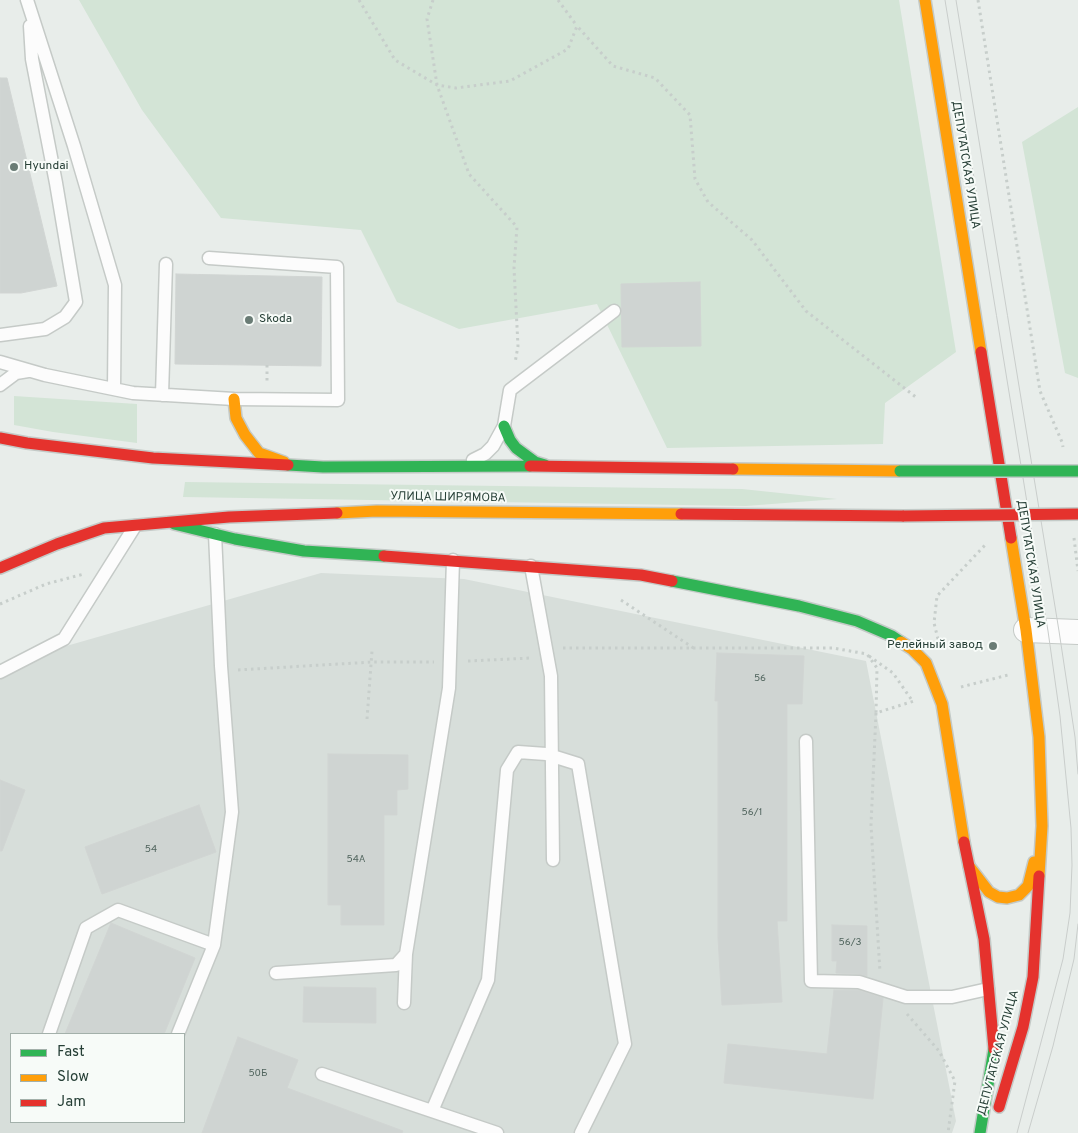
<!DOCTYPE html>
<meta charset="utf-8">
<style>
body{margin:0}
#map{position:relative;width:1078px;height:1133px;overflow:hidden;background:#e8edea;font-family:Overpass,sans-serif}
canvas{display:block}
.legend{position:absolute;left:10px;top:1033px;width:175px;height:90px;box-sizing:border-box;background:#f7fbf8;border:1px solid #a3b0aa;margin:0;padding:6px 9px;list-style:none;font-size:15px;color:#263f36}
.legend li{display:flex;align-items:center;gap:10px;height:25px}
.legend b{width:25px;border:1px solid #a3b0aa}
</style>
<div id="map">
<canvas width="1078" height="1133"></canvas>
<ul class="legend">
<li><b style="height:6px;background:#30b455"></b>Fast</li>
<li><b style="height:6px;background:#ff9f0a"></b>Slow</li>
<li><b style="height:6px;background:#e5322d"></b>Jam</li>
</ul>
</div>
<script>
const g = document.querySelector('canvas').getContext('2d');
g.lineJoin = 'round';
function fillPath(path, color) { g.fillStyle = color; g.fill(path, 'evenodd'); }
const poly = rows => new Path2D(rows.map(r => 'M' + r).join(''));
function trace(path, color, width, dash) { g.strokeStyle = color; g.lineWidth = width; g.lineCap = dash ? 'butt' : 'round'; g.setLineDash(dash || []); g.stroke(path); }
function label(font, color, halo, rows, align = 'center') {
  g.font = font + ' Overpass,sans-serif'; g.lineWidth = 4; g.setLineDash([]); g.textBaseline = 'middle'; g.strokeStyle = halo; g.fillStyle = color; for (const [text, x, y, turn = 0] of rows) {
    g.save(); g.translate(x, y); g.rotate((+turn || 0) * Math.PI / 180); g.textAlign = isNaN(turn) ? turn : align; if (halo) g.strokeText(text, 0, 0); g.fillText(text, 0, 0); g.restore();
  }
}
fillPath(poly([
 [321,573,464,579,866,661,956,1121,952,1133,0,1133,0,665],
 [11,1034,184,1034,184,1122,11,1122]
]), '#d7deda');
fillPath(poly([
 [79,0,899,0,956,352,885,403,883,444,667,448,597,304,459,329,397,302,361,230,221,218,142,110],
 [1078,107,1078,378,1065,373,1022,142],
 [14,396,137,404,137,443,53,432,14,425],
 [185,482,742,489,837,499,746,506,183,497]
]), '#d3e4d6');
const building = poly([
 [0,78,7,78,57,286,21,293,0,293,0,78],
 [176,274,322,277,321,366,175,364,176,274],
 [700,282,701,346,622,347,621,284,700,282],
 [717,653,804,656,802,704,787,704,787,921,777,921,782,1002,722,1005,718,937,718,701,715,701,717,653],
 [328,754,408,755,408,789,397,790,397,815,384,815,384,925,341,925,341,905,328,905,328,754],
 [0,780,25,790,2,851,0,851,0,780],
 [199,805,216,852,102,894,85,847,199,805],
 [111,923,195,958,164,1034,65,1034,111,923],
 [832,925,867,926,867,976,859,974,836,973,837,961,832,961,832,925],
 [304,987,376,988,376,1023,303,1022,304,987],
 [834,990,858,990,883,998,873,1099,724,1083,728,1044,827,1054,834,990],
 [238,1037,298,1060,287,1088,403,1131,402,1133,202,1133,238,1037]
]);
fillPath(building, '#cfd4d2');
trace(building, '#d1d5d3', 1);
const lane = poly([
 [27,0,74,146,115,285,114,389],
 [0,335,45,329,65,317,76,302,56,183,32,59,30,26],
 [0,362,45,375,133,393,234,399,338,400,337,267,209,258],
 [0,385,16,373,28,371],
 [162,395,166,264],
 [473,460,485,454,493,446,504,426,510,390,614,311],
 [531,566,551,676,553,860],
 [0,672,64,639,135,526],
 [806,741,811,981,859,982,906,997,952,997,988,989],
 [276,973,396,965,406,954,449,688,453,560],
 [404,1003,406,954],
 [49,1034,86,928,118,910,214,945,232,812,221,666,215,534],
 [178,1034,214,945],
 [322,1074,497,1133],
 [432,1111,488,980,507,770,518,752,546,754,578,764,625,1044,581,1133]
]);
const street = poly([
 [1026,630,1078,632]
]);
const fast = poly([
 [504,426,510,440,516,448,535,462,545,465],
 [288,465,323,467,530,466],
 [174,524,235,539,304,551,384,556],
 [672,581,799,606,857,621,892,636,901,642],
 [980,1133,994,1049]
]);
const slow = poly([
 [925,0,981,352],
 [234,399,236,418,245,435,259,453,284,462],
 [733,469,900,471],
 [337,513,377,511,681,514],
 [1011,538,1026,630,1039,737,1042,826,1039,876],
 [901,642,912,649,926,663,942,704,964,842],
 [969,866,989,892,998,897,1007,898,1019,895,1028,886,1034,862]
]);
const jam = poly([
 [981,352,1011,538],
 [0,438,27,443,153,458,288,465],
 [530,466,733,469],
 [681,514,904,516],
 [384,556,641,575,672,581],
 [0,568,57,544,104,528,229,517,337,513],
 [964,842,984,939,994,1049],
 [999,1107,1023,1027,1033,977,1039,876]
]);
trace(lane, '#c5cac7', 15);
trace(street, '#c5cac7', 26);
trace(fast, '#c4cac7', 14);
trace(slow, '#c4cac7', 14);
trace(jam, '#c4cac7', 14);
trace(poly([
 [359,0,395,60,437,85,456,88,510,81,568,49,577,26,613,66,655,78,690,115,695,179,708,202,752,240,806,311,917,398],
 [433,0,427,19,437,85,469,174,517,227,514,268,518,346,515,363],
 [558,0,577,26],
 [978,0,1040,391,1062,442,1063,447],
 [267,365,267,384],
 [1074,538,1078,571],
 [621,600,695,649],
 [0,604,46,584,84,574],
 [938,639,934,623,937,596,987,543],
 [563,648,833,648,867,654,877,668,876,713,914,701],
 [869,656,893,673,911,699],
 [468,661,531,658],
 [238,670,372,662,434,662],
 [961,687,1008,675],
 [876,713,871,825,880,972],
 [367,719,372,651],
 [907,1014,939,1051,955,1081,948,1133]
]), '#c7cecb', 3, [2.5, 4]);
trace(lane, '#fcfcfc', 12);
trace(street, '#fcfcfc', 24);
trace(fast, '#30b455', 11);
trace(slow, '#ff9f0a', 11);
trace(jam, '#e5322d', 11);
trace(poly([
 [945,0,1048,631,1060,716,1071,828,1072,865,1070,913,1063,959,1017,1133],
 [956,0,1059,631,1075,737,1078,774],
 [1028,1133,1053,1046,1074,959,1078,924]
]), '#c9cdcb', 1);
const fastBridge = poly([
 [900,471,1078,471]
]);
const jamBridge = poly([
 [904,516,1078,514]
]);
trace(fastBridge, '#c3cbc8', 14, []);
trace(jamBridge, '#c3cbc8', 14, []);
trace(fastBridge, '#30b455', 11);
trace(jamBridge, '#e5322d', 11);
for (const [x, y, r, color] of [
 [14,167,5,"#6a7c75"],
 [249,320,5,"#6a7c75"],
 [993,646,5,"#6a7c75"]
]) { const dot = new Path2D(); dot.arc(x, y, r, 0, 2 * Math.PI); g.fillStyle = color; g.fill(dot); trace(dot, '#f7fbf8', 2); }
label('10px', '#51655e', null, [
 ["56",760,679],
 ["56/1",752,813],
 ["54",151,850],
 ["54А",356,860],
 ["56/3",850,943],
 ["50Б",258,1074]
]);
label('12px', '#263f36', '#f7fbf8', [
 ["ДЕПУТАТСКАЯ УЛИЦА",965,165,81],
 ["УЛИЦА ШИРЯМОВА",448,498,1],
 ["ДЕПУТАТСКАЯ УЛИЦА",1030,564,81],
 ["ДЕПУТАТСКАЯ УЛИЦА",999,1053,-75]
]);
label('12px', '#263f36', '#f7fbf8', [
 ["Hyundai",24,167],
 ["Skoda",259,320],
 ["Релейный завод",983,646,"right"]
], 'left');
</script>
